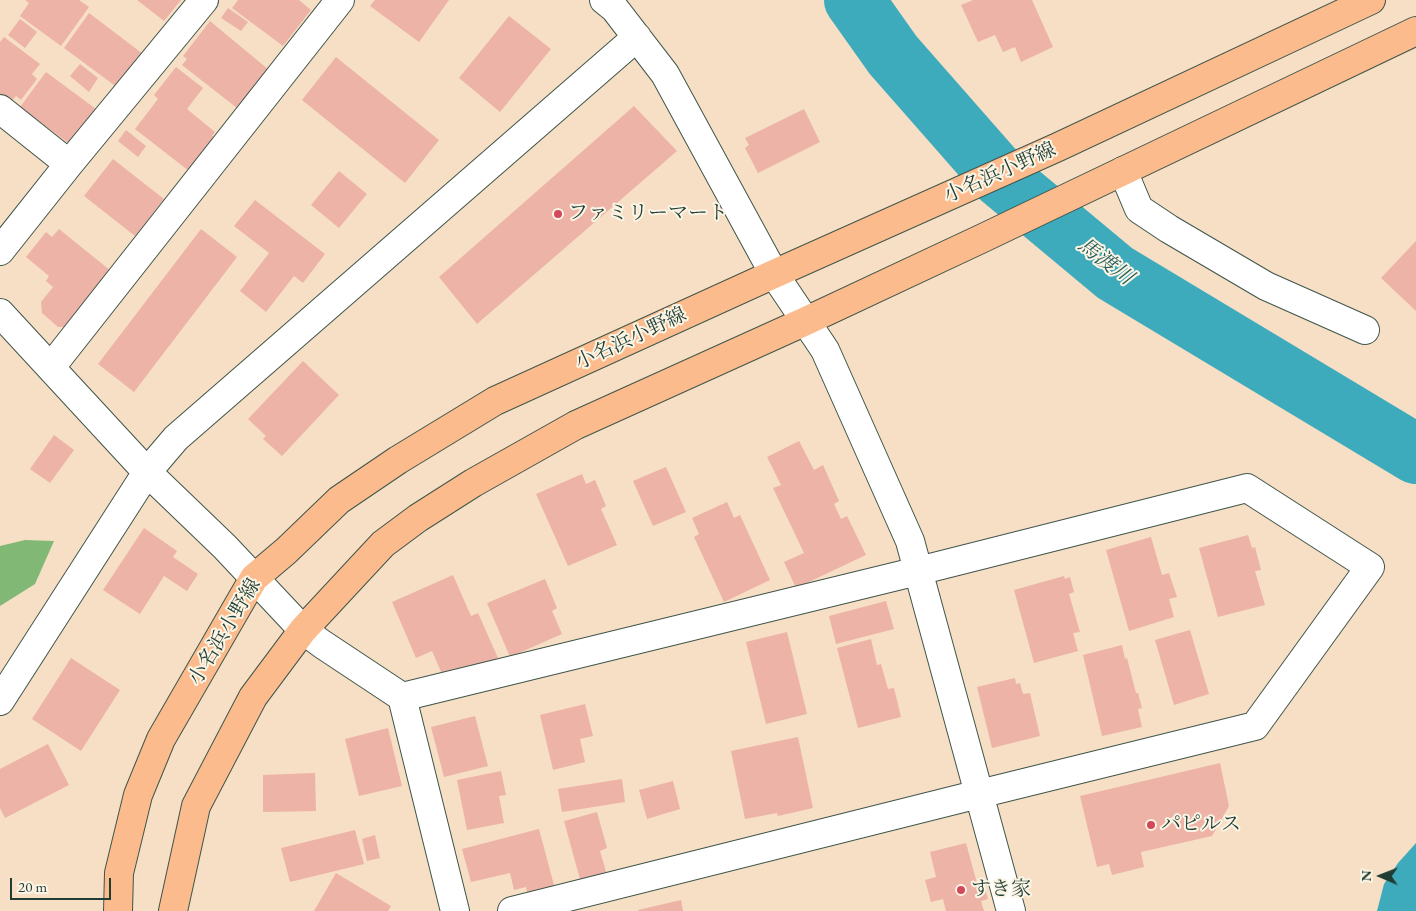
<!DOCTYPE html>
<meta charset="utf-8">
<style>
body{margin:0}
#map{position:relative;width:1416px;height:911px;overflow:hidden;background:#f6dfc4;font-family:"EB Garamond",serif}
canvas{display:block}
.north{position:absolute;left:1356px;top:851px;width:50px;height:50px;-webkit-text-stroke:4px #fcf5e5;paint-order:stroke;rotate:271deg;font-size:14px;font-weight:700;line-height:20px;text-align:center;color:#1f3d34}
.north::after{content:'';display:block;margin:auto;width:18px;height:22px;background:#1f3d34;clip-path:polygon(50% 0,100% 100%,50% 72%,0 100%)}
.scale{position:absolute;left:10px;top:878px;width:101px;height:22px;box-sizing:border-box;border:2px solid #1f3d34;border-top:0;padding-left:6px;font-size:15px;line-height:18px;white-space:nowrap;color:#1f3d34;-webkit-text-stroke:4px #fcf5e5;paint-order:stroke}
</style>
<div id="map">
<canvas width="1416" height="911"></canvas>
<div class="north">N</div>
<div class="scale">20 m</div>
</div>
<script>
const g = document.querySelector('canvas').getContext('2d');
g.lineJoin = 'round';
function fillPath(path, color) { g.fillStyle = color; g.fill(path, 'evenodd'); }
const poly = rows => new Path2D(rows.map(r => 'M' + r).join(''));
function trace(path, color, width, dash) { g.strokeStyle = color; g.lineWidth = width; g.lineCap = dash ? 'butt' : 'round'; g.setLineDash(dash || []); g.stroke(path); }
function label(font, color, halo, rows, align = 'center') {
  g.font = font + ' "EB Garamond","Noto Serif JP",serif'; g.lineWidth = 4; g.setLineDash([]); g.textBaseline = 'middle'; g.strokeStyle = halo; g.fillStyle = color; for (const [text, x, y, turn = 0] of rows) {
    g.save(); g.translate(x, y); g.rotate((+turn || 0) * Math.PI / 180); g.textAlign = isNaN(turn) ? turn : align; if (halo) g.strokeText(text, 0, 0); g.fillText(text, 0, 0); g.restore();
  }
}
fillPath(poly([
 [25,540,54,541,35,584,0,606,0,546]
]), '#81b875');
fillPath(poly([
 [1416,843,1416,911,1377,911,1384,884,1398,863]
]), '#3eabbd');
trace(poly([
 [854,0,893,55,1001,178,1115,273,1416,454]
]), '#3eabbd', 60);
fillPath(poly([
 [25,0,79,0,89,7,61,46,20,16,29,3],
 [137,0,181,0,164,21],
 [238,0,299,0,311,10,283,46,232,8],
 [375,0,449,0,419,42,370,6],
 [973,0,1032,0,1053,47,1021,62,1015,47,1003,52,995,35,978,42,961,5],
 [228,8,248,22,241,31,221,18],
 [89,13,143,54,118,88,64,48],
 [509,16,551,49,500,112,459,78],
 [20,19,37,32,25,48,8,35],
 [210,21,269,70,237,108,182,65,187,59,183,56],
 [4,37,40,64,32,74,37,79,21,100,16,96,10,103,0,99,0,42],
 [336,57,439,140,405,183,302,100],
 [80,64,98,78,89,92,70,76],
 [176,67,203,88,187,109,215,132,212,136,215,137,189,171,135,129,158,99,154,95],
 [46,72,100,112,75,148,20,107],
 [634,106,677,151,477,324,439,277],
 [804,109,820,142,758,173,745,148,749,145,745,138],
 [126,130,146,146,138,157,118,141],
 [113,159,164,199,135,236,84,196],
 [339,171,367,194,339,228,311,205],
 [255,200,325,254,303,283,294,276,266,312,240,291,269,253,234,226],
 [59,229,111,271,67,327,58,327,42,313,41,302,53,287,46,281,49,276,26,257,46,232,52,237],
 [201,229,237,257,134,392,98,364],
 [1416,241,1416,311,1381,278],
 [303,361,339,395,282,456,263,439,266,436,248,419],
 [54,435,74,450,50,483,30,469],
 [799,441,814,470,823,465,839,501,834,504,841,519,847,516,866,555,796,588,784,562,804,553,773,488,781,485,767,457],
 [666,467,686,512,653,526,633,481],
 [582,474,586,484,595,480,606,506,601,509,617,545,568,566,536,494],
 [727,502,734,518,740,515,770,580,724,602,694,537,699,534,692,518],
 [144,528,177,551,173,557,198,574,187,591,164,576,140,614,103,590],
 [1248,535,1252,548,1255,547,1261,570,1255,571,1265,605,1218,617,1199,548],
 [1151,537,1162,575,1169,573,1177,597,1169,599,1174,617,1129,631,1106,550],
 [453,575,471,616,478,613,498,658,445,681,432,651,416,658,392,602],
 [1064,576,1065,579,1070,577,1074,592,1069,594,1080,632,1073,633,1078,651,1034,663,1014,590],
 [545,579,557,608,552,611,562,634,510,657,487,603],
 [886,601,894,629,836,644,829,616],
 [1190,630,1209,694,1174,705,1155,640],
 [787,632,807,714,766,724,746,642],
 [871,639,877,665,881,664,888,689,894,688,901,717,858,728,837,648],
 [1122,645,1125,659,1127,658,1136,693,1138,693,1142,708,1138,709,1142,727,1102,736,1083,655],
 [71,658,120,690,81,751,32,719],
 [1015,678,1016,684,1020,683,1023,694,1030,693,1040,736,992,748,977,687],
 [585,704,593,736,580,739,585,762,553,770,540,715],
 [475,716,488,766,444,777,431,727],
 [388,728,402,786,359,796,345,739],
 [798,737,813,808,778,816,777,813,745,819,731,751],
 [48,744,69,785,5,818,0,808,0,769],
 [1220,763,1229,806,1212,836,1141,852,1144,867,1112,875,1109,864,1097,867,1080,796],
 [501,771,506,795,499,796,504,823,467,830,457,780],
 [315,773,316,811,263,812,263,775],
 [622,779,625,802,562,812,558,789],
 [673,781,680,809,647,819,639,790],
 [597,812,607,848,600,851,607,875,581,883,564,821],
 [539,829,555,889,528,896,526,887,514,890,510,873,471,882,462,849],
 [355,830,364,864,290,882,281,848],
 [375,835,380,858,367,861,362,839],
 [966,843,977,883,983,882,988,899,981,901,984,911,946,911,943,899,931,902,925,880,936,877,930,852],
 [336,873,391,906,388,911,314,911],
 [681,900,683,911,638,911,638,910]
]), '#edb3a7');
const minor = poly([
 [604,0,615,9,665,74,774,274,825,350,910,541,1011,911],
 [0,109,69,164],
 [1123,171,1139,209,1169,229,1266,286,1365,330],
 [0,251,69,164,204,0],
 [0,313,147,472,225,547,303,630,322,644,402,697],
 [51,367,340,0],
 [0,701,147,472,176,438,637,37],
 [455,911,402,697,918,571,1247,488,1370,567,1255,726,979,794,512,911]
]);
const major = poly([
 [118,911,119,873,138,795,161,739,254,578,286,551,339,500,398,460,495,401,774,274,1058,147,1371,0],
 [173,911,196,806,253,697,303,630,383,544,418,518,473,483,576,425,806,321,983,238,1416,31]
]);
trace(minor, '#3f554a', 30);
trace(major, '#3f554a', 30);
trace(minor, '#fff', 28);
trace(major, '#fbbb8d', 28);
for (const [x, y, r, color] of [
 [558,214,5,"#d1495b"],
 [1151,825,5,"#d1495b"],
 [961,890,5,"#d1495b"]
]) { const dot = new Path2D(); dot.arc(x, y, r, 0, 2 * Math.PI); g.fillStyle = color; g.fill(dot); trace(dot, '#fcf5e5', 2); }
label('20px', '#1f3d34', '#fcf5e5', [
 ["小名浜小野線",1000,173,-24],
 ["小名浜小野線",631,339,-25],
 ["小名浜小野線",225,632,-59]
]);
label('20px', '#1f3d34', '#fcf5e5', [
 ["ファミリーマート",568,214],
 ["パピルス",1161,825],
 ["すき家",971,890]
], 'left');
label('italic 21px', '#285e5d', '#fcf5e5', [
 ["馬渡川",1105,262,37]
]);
</script>
